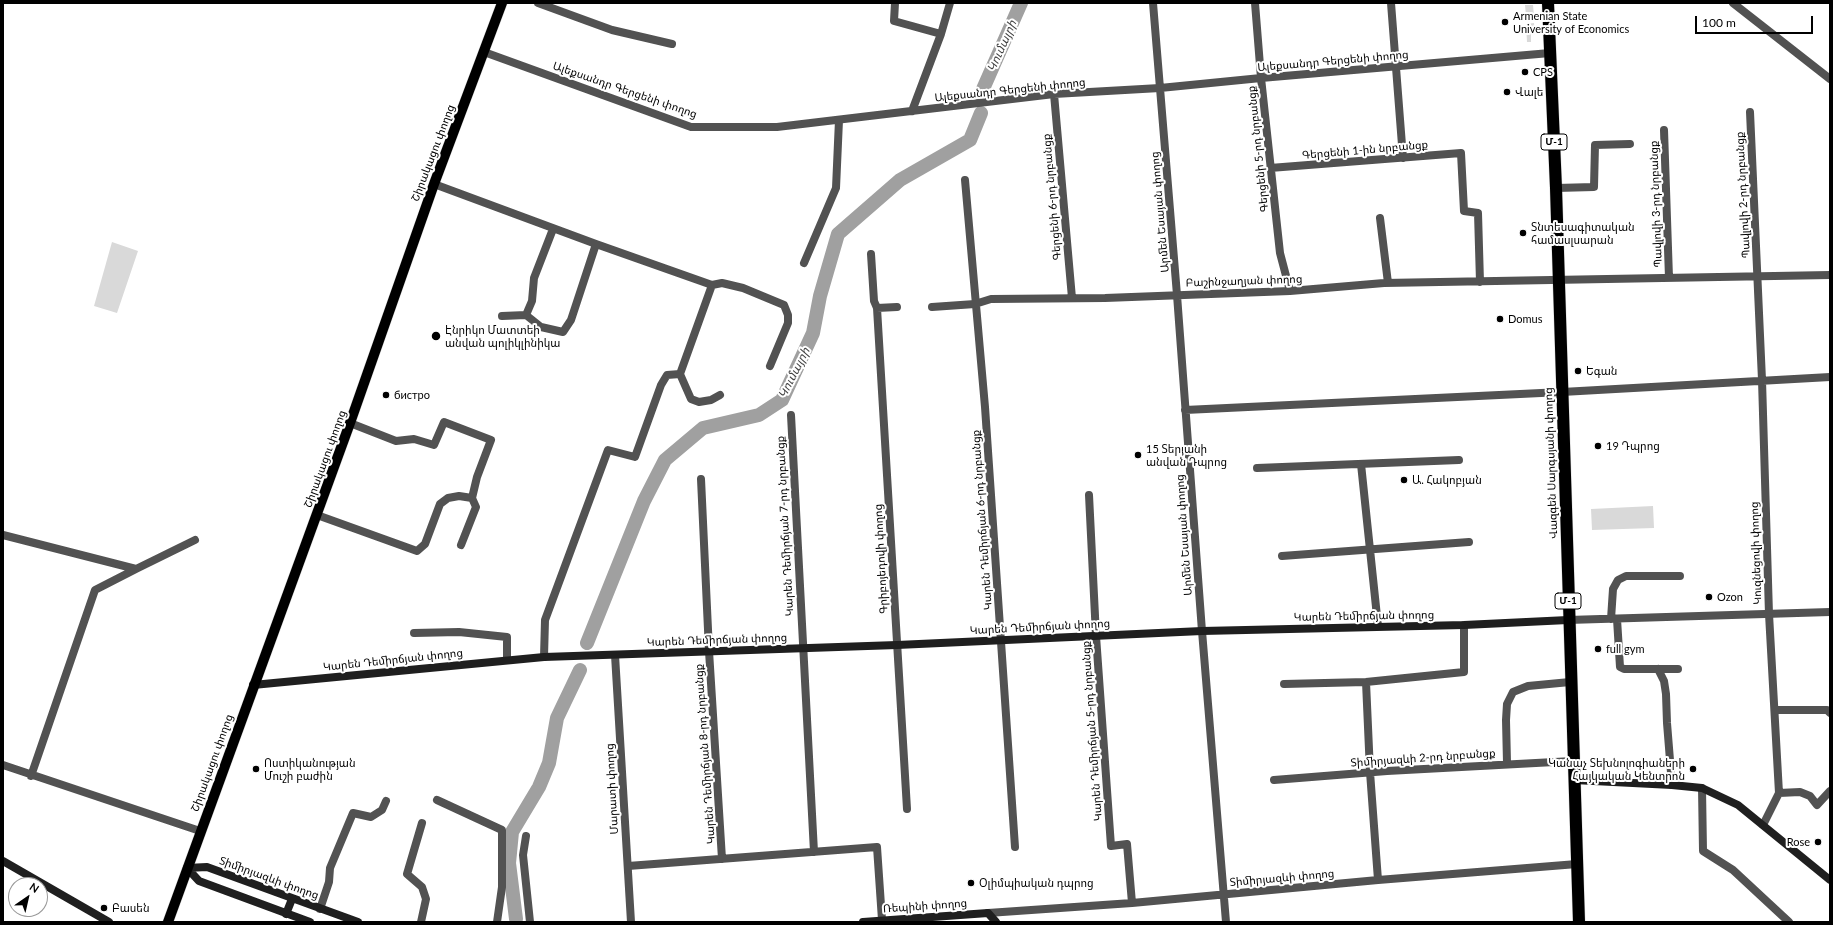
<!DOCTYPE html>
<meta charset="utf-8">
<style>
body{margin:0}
#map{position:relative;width:1833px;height:925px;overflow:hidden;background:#fff;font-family:Lato,sans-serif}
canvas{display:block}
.frame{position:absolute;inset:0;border:4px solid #000;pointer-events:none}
.north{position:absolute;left:8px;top:877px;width:40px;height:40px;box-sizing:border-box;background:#fff;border:1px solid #999;border-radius:50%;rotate:34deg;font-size:11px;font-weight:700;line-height:16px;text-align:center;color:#000}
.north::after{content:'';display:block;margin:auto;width:14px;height:18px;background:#000;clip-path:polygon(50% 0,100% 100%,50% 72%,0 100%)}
.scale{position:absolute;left:1695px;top:16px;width:118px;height:18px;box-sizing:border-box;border:2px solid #000;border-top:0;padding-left:5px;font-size:12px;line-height:14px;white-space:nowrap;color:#000;-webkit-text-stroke:3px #fff;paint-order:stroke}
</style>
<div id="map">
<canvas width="1833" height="925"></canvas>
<div class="frame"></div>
<div class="north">N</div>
<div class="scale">100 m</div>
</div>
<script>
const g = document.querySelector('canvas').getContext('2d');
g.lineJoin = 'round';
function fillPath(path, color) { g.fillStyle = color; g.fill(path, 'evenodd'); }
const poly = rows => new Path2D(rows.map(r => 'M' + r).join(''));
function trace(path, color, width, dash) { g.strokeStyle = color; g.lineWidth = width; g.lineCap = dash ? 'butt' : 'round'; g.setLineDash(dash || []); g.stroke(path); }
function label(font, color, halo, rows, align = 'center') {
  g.font = font + ' Lato,"Noto Sans Armenian",sans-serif'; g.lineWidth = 4; g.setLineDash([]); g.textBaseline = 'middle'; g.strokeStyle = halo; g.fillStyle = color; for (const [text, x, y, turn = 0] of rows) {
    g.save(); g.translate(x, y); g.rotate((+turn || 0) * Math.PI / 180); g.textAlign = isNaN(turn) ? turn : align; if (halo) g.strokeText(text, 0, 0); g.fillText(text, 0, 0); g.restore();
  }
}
fillPath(poly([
 [1525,5,1533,5,1534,16,1526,16],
 [1534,23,1535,34,1531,35,1531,42,1527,42,1526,24],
 [112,242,138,251,117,313,94,306],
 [1653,506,1654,528,1592,530,1591,509]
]), '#d9d9d9');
trace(poly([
 [983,89,1021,3],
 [587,643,644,501,665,460,703,428,759,415,782,400,813,333,820,296,838,234,900,180,970,140,981,113],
 [516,919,509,863,512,832,539,787,549,763,557,718,580,670]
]), '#a0a0a0', 14);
const primary = poly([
 [168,922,350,423,434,184,502,3]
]);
const highway = poly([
 [1548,3,1556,188,1579,922]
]);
trace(primary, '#dbdbdb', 11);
trace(highway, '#dbdbdb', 13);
trace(poly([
 [538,3,612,30,672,44],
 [895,3,894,21,941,34],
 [1153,3,1177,295,1202,631,1226,922],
 [1255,3,1261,78,1280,253,1290,291],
 [1391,3,1403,158],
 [1733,3,1830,79],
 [484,52,691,127,777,127,1054,94,1160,88,1261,78,1550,53],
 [1054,94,1072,298],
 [912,111,941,34,950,3],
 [1750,112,1762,380,1769,614,1779,793,1763,825],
 [1664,130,1669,278],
 [1270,168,1461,153,1464,211,1478,213,1480,282],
 [965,180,985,407,1015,847],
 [434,184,596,244,712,285,680,374,667,375,661,385,635,457,608,450,545,620,544,657],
 [1556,188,1594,187,1595,145,1630,144],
 [1380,218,1388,283],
 [871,254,874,301,877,308,907,809],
 [804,263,836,188,839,120],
 [712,285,722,283,743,288,784,305,788,315,788,323,770,366],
 [932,307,975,304,991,299,1105,298,1290,291,1384,283,1830,275],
 [877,308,897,307],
 [526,315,532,301,534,278,553,229],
 [502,316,526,315,541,327,563,332,571,320,596,244],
 [680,374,691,399,699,402,711,400,720,395],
 [1185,410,1562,392,1830,377],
 [791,415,814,852],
 [1361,464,1378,626],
 [1257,468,1459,460],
 [701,479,709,651,722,859],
 [1089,495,1096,636,1111,846,1127,844,1132,903],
 [317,515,417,551,425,544,440,504,448,498,459,496,472,498,477,477,491,440,444,422,434,445,414,439,396,441,350,423],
 [3,535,136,569,195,540],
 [461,545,476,507,472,498],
 [1282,556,1469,542],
 [1611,619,1613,589,1618,580,1626,576,1680,576],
 [1617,619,1620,667,1624,669,1678,669],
 [1568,620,1830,612],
 [414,633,459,632,507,637,507,660],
 [615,655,631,922],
 [1658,669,1664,681,1666,694,1667,723,1672,785],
 [1366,682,1370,772,1378,880],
 [1284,684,1366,682,1464,672,1464,625],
 [1775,710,1827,710,1830,713],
 [1507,763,1506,720,1507,704,1513,692,1528,686,1570,682],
 [3,765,200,831],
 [31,776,95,590,136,569],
 [1274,780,1387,771,1573,761],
 [1702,788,1703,851,1733,870,1789,922],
 [1779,793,1800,792,1810,796,1817,805,1830,791],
 [437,800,502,830,502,887,497,922],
 [526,836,523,855,530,922],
 [628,866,877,847,882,920],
 [320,909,329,882,330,868,353,813,371,817,382,810,386,801],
 [988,913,1132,903,1378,880,1577,864],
 [421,922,426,899,422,887,407,874,422,823]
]), '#525252', 8);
trace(poly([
 [253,685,544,657,897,645,1202,631,1464,625,1568,620],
 [1574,780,1672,785,1702,788,1738,805,1830,880],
 [3,861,109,922],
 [187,868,207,867,358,922],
 [187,868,199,881,310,922],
 [286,914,292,899],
 [863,922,988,913,996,922]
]), '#1f1f1f', 8);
trace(primary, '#000', 10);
trace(highway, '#000', 12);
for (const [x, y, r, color] of [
 [1505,22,4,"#000"],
 [1525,72,4,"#000"],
 [1507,92,4,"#000"],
 [1523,233,4,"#000"],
 [1500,319,4,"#000"],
 [436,336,5,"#000"],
 [1578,371,4,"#000"],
 [386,395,4,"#000"],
 [1598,446,4,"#000"],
 [1138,455,4,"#000"],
 [1404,480,4,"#000"],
 [1709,597,4,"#000"],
 [1598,649,4,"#000"],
 [256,769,4,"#000"],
 [1693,769,4,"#000"],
 [1818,842,4,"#000"],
 [971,883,4,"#000"],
 [104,908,4,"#000"]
]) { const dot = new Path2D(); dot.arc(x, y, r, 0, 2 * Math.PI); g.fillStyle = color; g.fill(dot); trace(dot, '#fff', 1.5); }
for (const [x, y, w] of [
 [1554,142,26],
 [1568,601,26]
]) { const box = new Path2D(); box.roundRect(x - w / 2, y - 8, w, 16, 3); g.fillStyle = '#fff'; g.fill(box); trace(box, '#000', 1); }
label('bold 10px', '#000', null, [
 ["Մ-1",1554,142],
 ["Մ-1",1568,601]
]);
label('11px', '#000', '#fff', [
 ["Armenian State",1513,16],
 ["University of Economics",1513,29],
 ["CPS",1533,72],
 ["Վալե",1515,92],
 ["Տնտեսագիտական",1531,227],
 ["համասլսարան",1531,240],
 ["Domus",1508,319],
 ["Էնրիկո Մատտեի",445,330],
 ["անվան պոլիկլինիկա",445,343],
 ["Եգան",1586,371],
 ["бистро",394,395],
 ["19 Դպրոց",1606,446],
 ["15 Տերյանի",1146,449],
 ["անվան Դպրոց",1146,462],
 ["Ա. Հակոբյան",1412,480],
 ["Ozon",1717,597],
 ["full gym",1606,649],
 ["Ոստիկանության",264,763],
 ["Մուշի բաժին",264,776],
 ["Կանաչ Տեխնոլոգիաների",1685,763,"right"],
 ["Հայկական Կենտրոն",1685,776,"right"],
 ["Rose",1810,842,"right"],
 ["Օլիմպիական դպրոց",979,883],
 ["Բասեն",112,908]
], 'left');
label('11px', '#000', '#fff', [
 ["Ալեքսանդր Գերցենի փողոց",1333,61,-5],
 ["Ալեքսանդր Գերցենի փողոց",625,90,19],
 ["Ալեքսանդր Գերցենի փողոց",1010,90,-6],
 ["Գերցենի 5-րդ նրբանցք",1258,149,-96],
 ["Գերցենի 1-ին նրբանցք",1365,150,-5],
 ["Շիրակացու փողոց",433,153,-69],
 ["Պավլովի 2-րդ նրբանցք",1743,195,-93],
 ["Գերցենի 6-րդ նրբանցք",1052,197,-95],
 ["Պավլովի 3-րդ նրբանցք",1656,204,-92],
 ["Արմեն Եսայան փողոց",1160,212,-95],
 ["Բաշինջաղյան փողոց",1244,281,-2],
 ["Շիրակացու փողոց",325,459,-70],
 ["Վազգեն Սարգսյանի փողոց",1551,463,-92],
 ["Կարեն Դեմիրճյան 6-րդ նրբանցք",982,520,-94],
 ["Կարեն Դեմիրճյան 7-րդ նրբանցք",785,526,-93],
 ["Արմեն Եսայան փողոց",1184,535,-94],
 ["Կուզնեցովի փողոց",1756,553,-92],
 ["Գրիբոյեդովի փողոց",881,559,-93],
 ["Կարեն Դեմիրճյան փողոց",1364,616,-1],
 ["Կարեն Դեմիրճյան փողոց",1040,627,-3],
 ["Կարեն Դեմիրճյան փողոց",717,640,-2],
 ["Կարեն Դեմիրճյան փողոց",393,660,-6],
 ["Կարեն Դեմիրճյան 5-րդ նրբանցք",1092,731,-94],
 ["Կարեն Դեմիրճյան 8-րդ նրբանցք",705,754,-94],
 ["Տիմիրյազևի 2-րդ նրբանցք",1423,758,-4],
 ["Շիրակացու փողոց",212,763,-70],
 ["Մարատի փողոց",612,789,-93],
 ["Տիմիրյազևի փողոց",269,878,20],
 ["Տիմիրյազևի փողոց",1282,878,-5],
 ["Ռեպինի փողոց",925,906,-4]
]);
label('italic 12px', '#414141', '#fff', [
 ["Կումայրի",1002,46,-66],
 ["Կումայրի",794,373,-63]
]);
</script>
